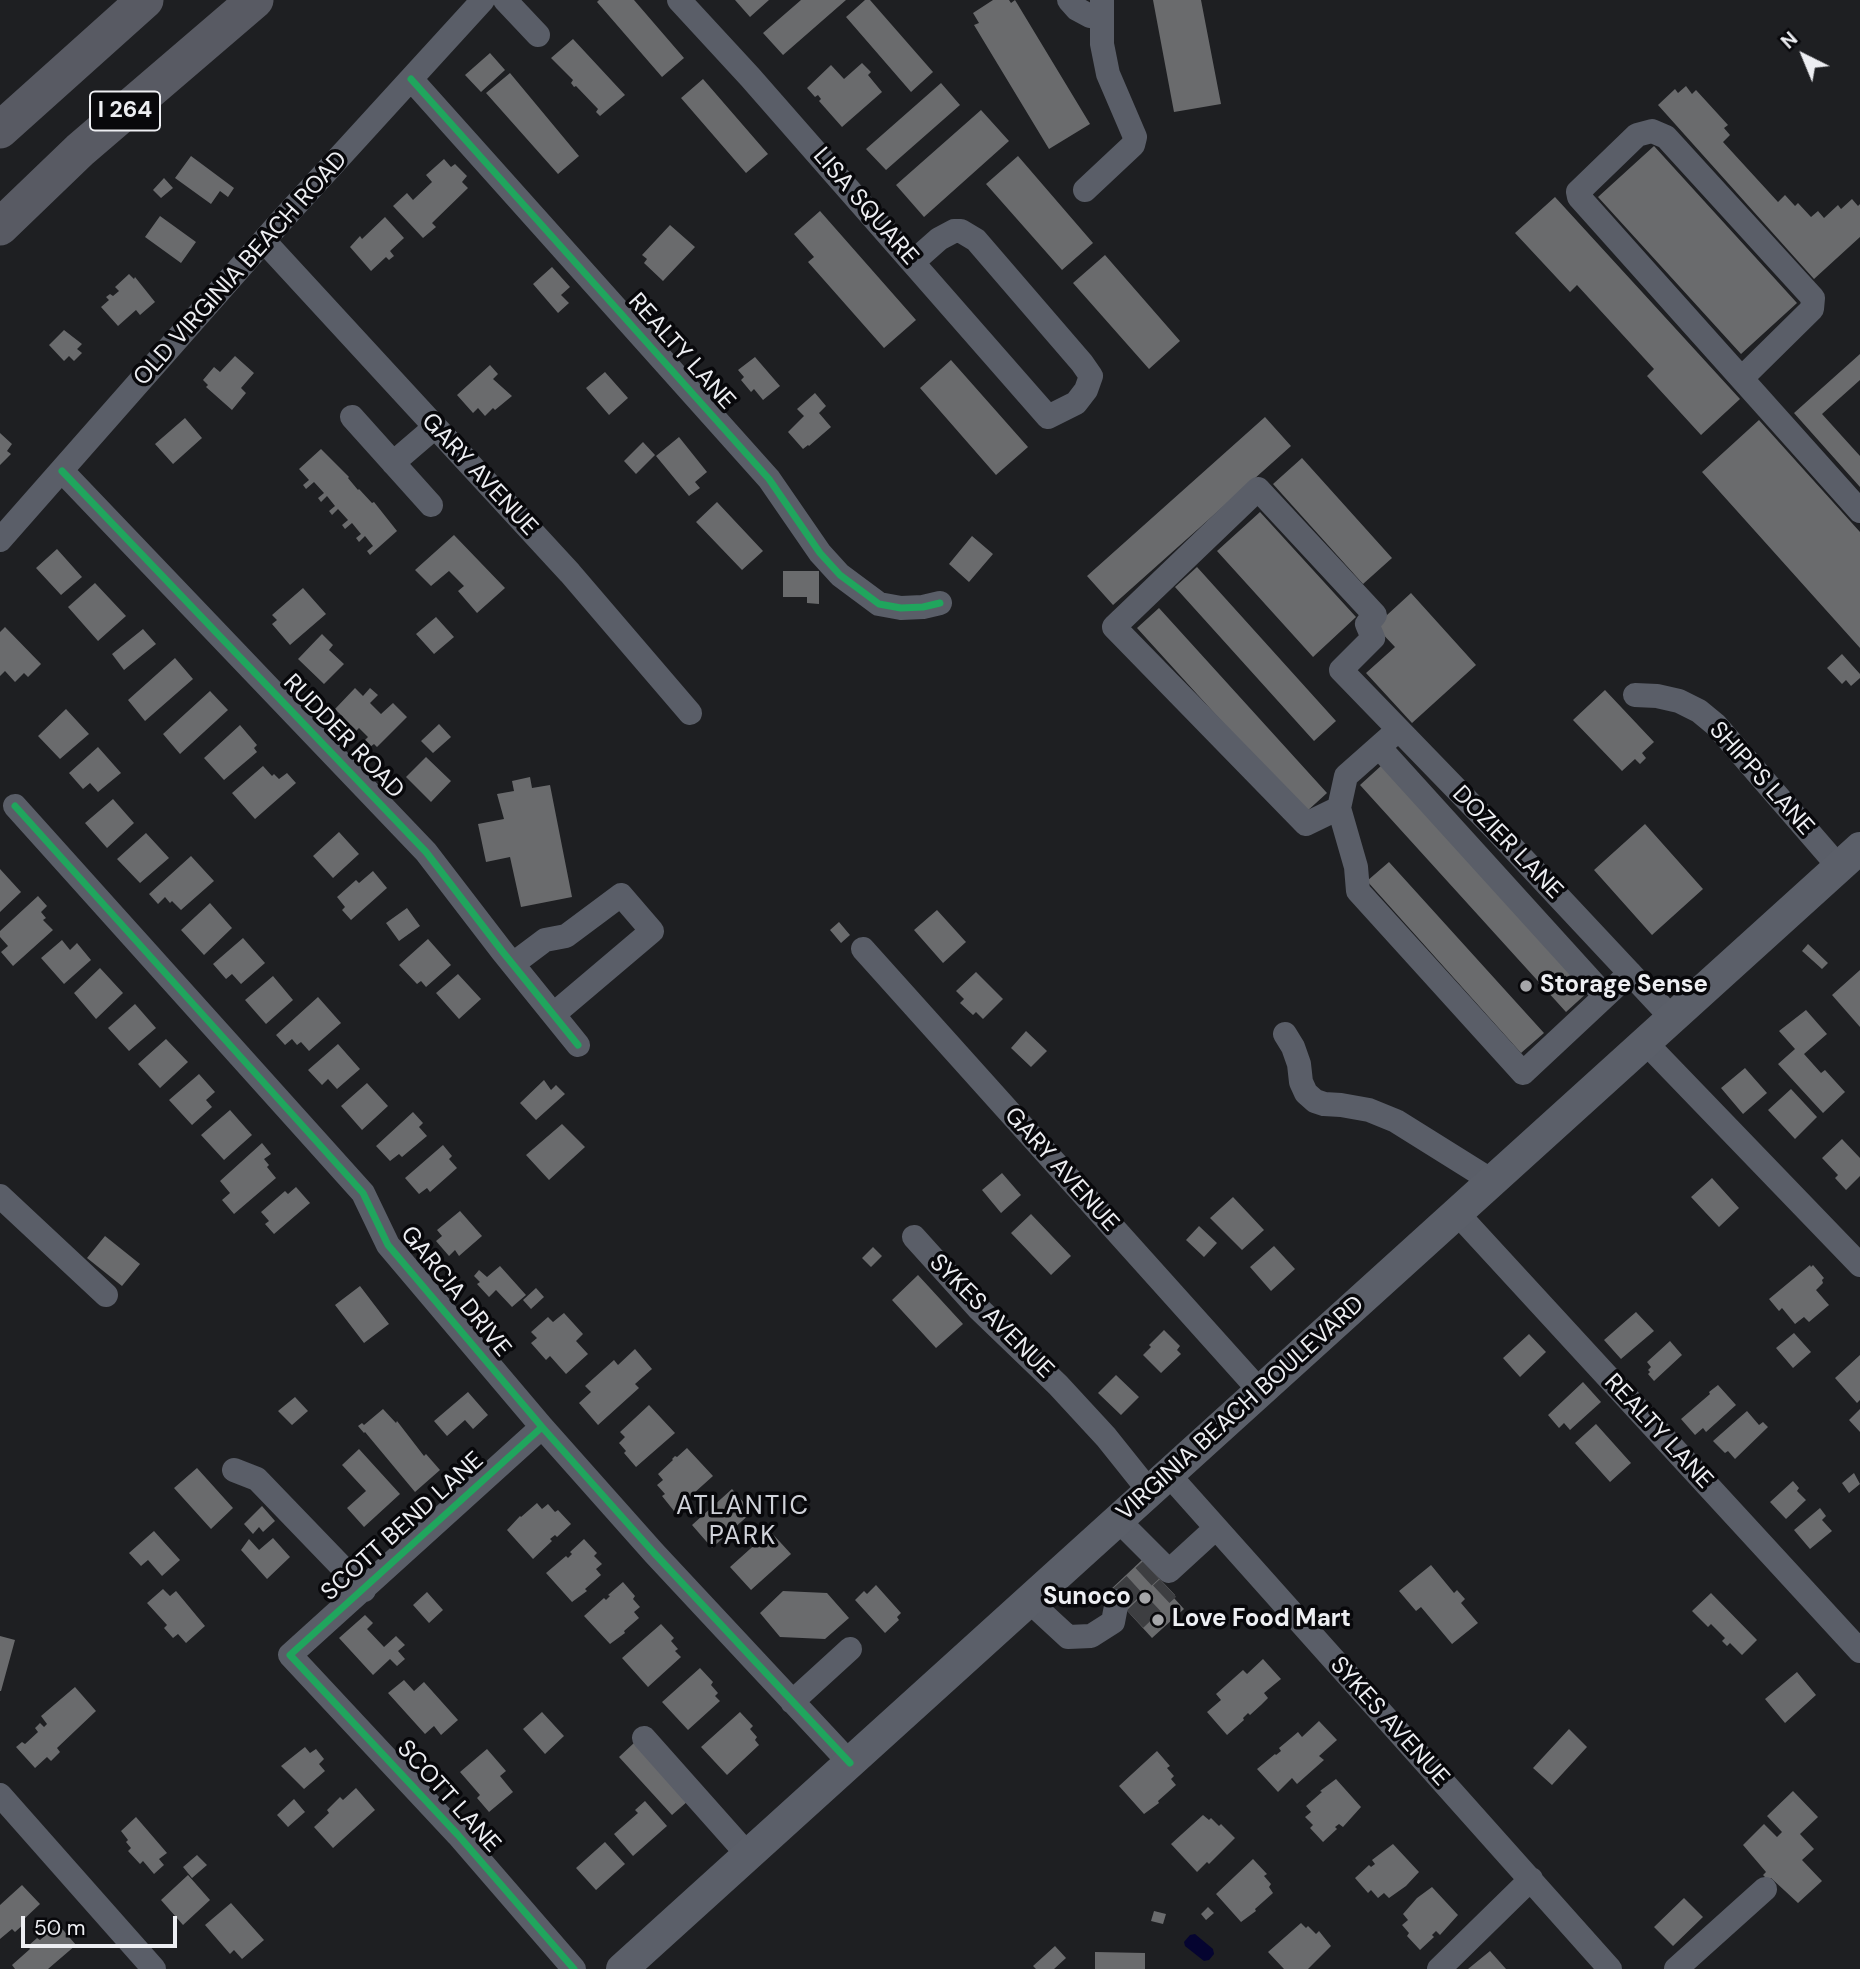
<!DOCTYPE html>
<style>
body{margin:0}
#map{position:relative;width:1860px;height:1969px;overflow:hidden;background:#1e1f22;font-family:"DM Sans",sans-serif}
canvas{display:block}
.north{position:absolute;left:1769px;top:21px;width:70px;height:70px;-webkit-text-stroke:5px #08080b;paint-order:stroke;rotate:317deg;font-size:19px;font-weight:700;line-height:28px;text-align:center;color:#edeef2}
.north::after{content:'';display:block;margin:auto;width:24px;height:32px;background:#edeef2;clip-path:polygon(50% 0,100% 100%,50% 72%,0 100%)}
.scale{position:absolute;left:21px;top:1916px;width:156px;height:32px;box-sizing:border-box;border:4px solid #edeef2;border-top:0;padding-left:9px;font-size:21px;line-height:24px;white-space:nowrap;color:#edeef2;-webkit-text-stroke:5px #08080b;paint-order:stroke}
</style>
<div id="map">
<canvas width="1860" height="1969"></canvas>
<div class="north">N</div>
<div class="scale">50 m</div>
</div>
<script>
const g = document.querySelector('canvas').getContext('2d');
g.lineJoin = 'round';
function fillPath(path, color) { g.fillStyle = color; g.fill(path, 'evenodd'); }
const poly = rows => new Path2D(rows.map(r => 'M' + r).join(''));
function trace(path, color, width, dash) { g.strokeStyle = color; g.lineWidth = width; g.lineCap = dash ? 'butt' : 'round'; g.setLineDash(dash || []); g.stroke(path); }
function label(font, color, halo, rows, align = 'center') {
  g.font = font + ' "DM Sans",sans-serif'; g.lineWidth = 7; g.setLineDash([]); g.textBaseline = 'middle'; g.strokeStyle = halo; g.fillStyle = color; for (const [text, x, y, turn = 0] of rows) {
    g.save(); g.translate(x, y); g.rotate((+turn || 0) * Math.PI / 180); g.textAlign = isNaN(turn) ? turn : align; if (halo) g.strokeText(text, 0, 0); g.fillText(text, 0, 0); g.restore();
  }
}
fillPath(poly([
 [1195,1934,1213,1949,1214,1954,1209,1960,1204,1961,1185,1946,1184,1942,1190,1935]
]), '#050430');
fillPath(poly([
 [599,0,634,0,684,58,662,77,597,2],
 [735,0,769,0,750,17],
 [801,0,846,0,783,55,763,33],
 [865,0,870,0,933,72,911,92,846,17],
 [993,0,1009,0,1011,3,1015,0,1090,124,1049,149,974,25,979,23,973,13],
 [1153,0,1201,0,1221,104,1174,112],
 [573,39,625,95,600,116,596,112,598,109,576,86,574,87,571,83,573,80,551,58],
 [490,53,505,70,481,92,465,75],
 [862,63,871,72,868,75,882,92,842,127,819,101,821,99,818,95,815,97,807,88,831,65,844,79],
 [510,73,579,156,558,174,486,93],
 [703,79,768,154,746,173,681,98],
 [941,83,960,105,886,170,866,149],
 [1686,86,1692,94,1696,90,1728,125,1724,128,1730,135,1723,142,1778,202,1785,195,1795,206,1798,203,1811,217,1818,211,1824,218,1838,205,1841,209,1852,199,1858,206,1860,204,1860,237,1814,279,1658,105,1675,89,1678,93],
 [981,110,1009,141,924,217,896,185],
 [1654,146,1797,303,1741,354,1598,197],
 [191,156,234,188,228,197,220,191,211,204,175,178],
 [1018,156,1093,243,1062,270,986,184],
 [444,159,451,167,455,164,467,176,462,182,468,188,432,223,436,227,423,238,393,206,407,193,413,200,432,182,426,175],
 [164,178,173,188,161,198,153,190],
 [1555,197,1740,399,1701,435,1647,376,1654,369,1577,285,1570,292,1515,233],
 [820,211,916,320,884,348,808,262,814,257,794,234],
 [160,216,196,242,181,263,145,237],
 [385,217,404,238,390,251,394,256,389,260,386,257,371,271,350,247,360,236,362,239],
 [670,225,695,247,663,281,644,263,647,259,642,255],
 [1105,255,1180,341,1149,369,1073,283],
 [552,267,570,287,561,295,569,303,558,313,533,284],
 [129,274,134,279,135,277,155,302,140,315,136,310,118,326,101,307,109,300,106,297,110,294,113,296,119,291,115,287],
 [64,330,82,344,77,349,82,353,74,361,69,356,64,361,49,345],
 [1860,354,1860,380,1822,414,1860,456,1860,487,1794,413],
 [235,356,254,373,241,388,246,393,232,410,206,387,208,385,203,380,214,367,220,372],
 [755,357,780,386,763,400,754,389,751,392,741,380,744,377,738,370],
 [951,360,1028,447,996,475,920,388],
 [490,365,498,374,493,379,512,396,495,410,493,408,485,416,478,408,473,413,457,395],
 [605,372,628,398,609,415,586,388],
 [815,393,826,406,819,413,831,427,809,446,808,445,803,449,788,432,804,416,797,409],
 [1265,417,1291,446,1113,605,1087,576],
 [185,418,202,438,173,464,155,444],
 [1759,420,1860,532,1860,648,1702,472],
 [0,433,12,444,7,451,11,454,0,465],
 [679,437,707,472,695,482,700,488,689,496,656,456],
 [643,442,655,455,636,474,624,461],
 [321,449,349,477,348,478,358,490,359,489,372,503,374,502,397,531,370,555,367,551,373,546,365,536,359,542,356,538,361,534,352,523,345,529,342,525,348,520,338,509,332,515,329,511,335,506,327,496,321,502,318,498,324,493,314,482,306,489,303,485,309,480,299,469],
 [1302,458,1392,558,1363,584,1273,484],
 [717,502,763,551,742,570,696,522],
 [1260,512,1356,617,1313,657,1217,551],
 [454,535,505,588,477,613,458,591,464,586,449,571,431,586,415,570],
 [972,536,993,554,969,582,949,564],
 [57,549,82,577,61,595,36,568],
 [1197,567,1336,721,1314,741,1175,587],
 [783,571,819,571,819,604,807,603,807,597,783,597],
 [95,583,126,616,98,641,68,607],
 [303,588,326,614,290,645,272,624,277,620,272,615],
 [1411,593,1476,665,1412,723,1366,673,1395,647,1375,626],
 [1159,608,1327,793,1305,813,1137,628],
 [436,617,454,637,434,654,416,634],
 [5,627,41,664,28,677,24,673,15,682,5,671,0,676,0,632],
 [143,629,156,644,124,670,112,654],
 [322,634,333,645,329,650,344,664,324,684,298,659],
 [1842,654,1860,674,1860,678,1851,686,1846,680,1842,684,1827,668],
 [175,658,193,679,145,721,128,700],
 [355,688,363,696,370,688,378,695,370,703,381,714,393,703,407,717,377,747,374,744,370,747,364,741,368,737,359,728,352,735,338,722,343,717,335,709],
 [1605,690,1654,742,1642,753,1646,758,1640,764,1635,759,1622,771,1573,720],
 [210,691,228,710,180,754,163,734],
 [66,709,89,734,60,759,38,736],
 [439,724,451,737,433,753,421,741],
 [240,725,257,745,254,748,257,752,224,780,204,758],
 [98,747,121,773,98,792,90,783,83,789,69,773],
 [426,757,451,781,431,802,406,777],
 [1382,765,1588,992,1566,1012,1360,785],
 [263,766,272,776,274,774,279,779,287,773,296,783,255,819,232,793],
 [530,777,532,788,550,785,572,897,521,907,510,857,486,862,478,824,504,819,497,794,514,791,512,781],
 [113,799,134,823,107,848,85,823],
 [1645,824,1703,889,1652,935,1594,870],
 [339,832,359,854,333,878,313,856],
 [146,833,169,858,140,883,117,859],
 [191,856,214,881,181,910,172,901,170,903,165,897,158,904,149,894],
 [1389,862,1544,1033,1521,1053,1367,881],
 [0,869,21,892,0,912],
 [373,871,387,888,351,920,342,910,345,907,337,897,356,880,359,883],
 [38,896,47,906,41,912,46,918,43,920,53,930,13,966,1,952,8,946,0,937,0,931],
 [210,903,232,928,204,955,181,930],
 [407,908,420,926,399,941,386,923],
 [937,910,966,942,943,963,914,930],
 [839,922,850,935,841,943,830,930],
 [243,938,265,963,241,984,232,974,226,979,213,964],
 [428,939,451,965,426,987,421,981,417,984,399,965],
 [62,940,70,950,77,943,91,960,64,984,41,958],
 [1808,944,1828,963,1822,969,1802,951],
 [100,968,123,993,96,1019,74,993],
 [1860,970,1860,1027,1832,995],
 [976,972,1003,999,983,1019,976,1012,973,1015,960,1003,964,999,956,991],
 [458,974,481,999,459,1019,436,993],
 [273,976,293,1000,266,1024,245,1000],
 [318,997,341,1023,309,1051,301,1042,297,1045,292,1039,285,1045,276,1035],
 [135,1004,156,1028,129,1051,108,1028],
 [1806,1010,1827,1034,1804,1054,1821,1073,1825,1070,1845,1092,1823,1113,1778,1064,1795,1049,1779,1031],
 [1026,1031,1047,1051,1031,1067,1011,1048],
 [166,1039,188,1062,160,1088,138,1064],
 [338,1044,360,1069,337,1089,328,1079,322,1085,308,1070],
 [1745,1068,1767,1093,1743,1114,1721,1088],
 [199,1074,215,1092,206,1100,212,1107,192,1125,169,1100],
 [544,1080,551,1090,556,1085,565,1094,536,1120,520,1103],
 [367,1083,388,1106,362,1130,341,1106],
 [1791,1089,1817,1117,1795,1139,1768,1110],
 [230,1110,252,1135,224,1160,201,1135],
 [413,1112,423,1123,419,1127,427,1136,402,1157,399,1154,390,1161,376,1146],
 [562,1124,585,1147,549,1180,526,1155],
 [1842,1139,1860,1158,1860,1176,1846,1190,1835,1178,1838,1175,1822,1158],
 [262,1143,271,1154,264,1159,269,1165,267,1167,276,1178,234,1214,222,1200,230,1193,220,1181],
 [443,1145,452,1156,449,1159,457,1168,430,1192,427,1188,419,1194,405,1178],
 [1002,1173,1021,1195,1001,1213,982,1190],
 [1712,1178,1739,1208,1719,1227,1691,1197],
 [296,1187,310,1203,274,1234,265,1224,269,1221,261,1212,285,1191,288,1194],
 [1233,1197,1264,1230,1242,1250,1210,1218],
 [460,1211,482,1236,459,1256,455,1250,449,1256,436,1241,442,1236,437,1230],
 [1031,1214,1071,1256,1051,1275,1011,1233],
 [1199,1226,1217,1243,1204,1257,1186,1240],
 [105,1236,140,1264,122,1286,87,1258],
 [1274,1246,1295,1269,1271,1291,1250,1267],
 [873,1247,882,1256,871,1267,862,1258],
 [1810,1265,1811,1267,1813,1265,1824,1278,1822,1280,1823,1283,1816,1290,1829,1305,1809,1322,1804,1317,1795,1324,1782,1308,1779,1311,1769,1299],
 [500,1266,526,1295,512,1307,496,1290,489,1297,477,1284,480,1282,474,1276,479,1270,487,1277],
 [918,1275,963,1324,936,1348,892,1300],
 [360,1286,389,1324,364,1343,335,1305],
 [536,1288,544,1297,531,1309,523,1300],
 [1636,1312,1654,1331,1621,1359,1604,1340],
 [564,1313,583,1334,576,1341,588,1354,566,1374,550,1356,546,1360,531,1343,537,1338,531,1332,548,1317,553,1322],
 [1164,1330,1180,1346,1177,1350,1181,1354,1161,1373,1143,1355,1151,1347,1149,1345],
 [1794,1333,1811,1352,1793,1368,1776,1348],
 [1529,1334,1546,1352,1520,1377,1503,1358],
 [1670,1341,1682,1355,1654,1381,1648,1374,1650,1372,1648,1370,1651,1367,1647,1362],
 [635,1349,652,1369,635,1384,639,1388,598,1425,579,1403,591,1392,585,1386,614,1360,618,1365],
 [1860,1355,1860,1400,1857,1403,1835,1378],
 [1116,1375,1139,1397,1121,1415,1098,1393],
 [1583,1382,1601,1402,1570,1430,1564,1423,1559,1428,1548,1415],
 [1718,1385,1736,1405,1706,1432,1703,1428,1695,1435,1681,1419,1710,1394,1709,1392],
 [468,1392,488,1415,473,1429,465,1420,447,1436,434,1421],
 [295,1397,308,1411,292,1425,278,1411],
 [649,1405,675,1433,636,1467,624,1453,626,1451,619,1443,625,1437,620,1432],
 [383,1409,396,1423,397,1421,424,1456,426,1454,440,1470,415,1492,365,1432,364,1433,358,1426,362,1423,364,1425],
 [1860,1409,1860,1432,1849,1420],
 [1747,1411,1759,1425,1763,1422,1768,1427,1735,1459,1728,1451,1725,1453,1713,1441],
 [1596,1424,1631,1463,1610,1482,1575,1443],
 [687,1448,713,1476,674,1511,662,1496,665,1494,657,1485,663,1480,658,1474,673,1460,672,1459,675,1456,677,1457],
 [359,1449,400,1494,364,1527,347,1508,366,1491,342,1465],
 [197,1468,233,1508,211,1529,174,1488],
 [1854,1473,1860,1484,1849,1493,1842,1483],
 [1793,1481,1799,1488,1797,1491,1806,1500,1786,1519,1770,1502],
 [732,1489,752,1512,712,1548,692,1525],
 [537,1503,542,1509,548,1504,555,1512,558,1510,571,1524,557,1537,555,1535,550,1539,552,1541,533,1559,507,1530,520,1516,521,1517],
 [262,1506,275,1521,263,1532,259,1527,253,1534,244,1524],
 [1820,1508,1826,1516,1822,1520,1832,1531,1810,1549,1794,1530],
 [154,1531,180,1560,162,1576,148,1560,141,1566,129,1553],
 [770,1531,791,1554,751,1590,730,1567],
 [273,1538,290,1557,267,1579,241,1550,249,1539,259,1550],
 [584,1539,597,1553,594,1556,602,1564,596,1569,601,1575,585,1589,587,1591,572,1602,546,1573,566,1556,568,1558,572,1554,570,1552],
 [1142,1560,1175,1595,1174,1598,1184,1609,1152,1638,1109,1591],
 [1431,1565,1454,1593,1457,1590,1465,1599,1461,1603,1478,1623,1452,1644,1421,1607,1416,1611,1399,1591],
 [623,1582,635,1596,633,1599,640,1607,634,1612,639,1618,624,1631,625,1633,610,1644,584,1616,604,1598,606,1600,610,1596,608,1595],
 [876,1585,901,1613,897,1617,899,1620,885,1633,855,1600,864,1591,867,1594],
 [163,1589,170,1596,176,1591,205,1626,186,1643,178,1634,173,1638,164,1628,167,1625,147,1603],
 [783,1591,827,1593,849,1618,825,1639,780,1637,760,1613],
 [427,1592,443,1610,429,1623,413,1605],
 [1711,1593,1757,1640,1742,1655,1730,1643,1727,1646,1722,1641,1725,1638,1711,1624,1708,1627,1692,1611],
 [365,1615,373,1623,367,1629,384,1647,396,1636,405,1645,398,1651,405,1659,397,1666,390,1659,373,1675,339,1638],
 [661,1624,674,1638,671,1641,678,1649,675,1651,681,1657,648,1687,622,1658],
 [0,1636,15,1640,1,1691,0,1691],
 [1263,1659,1281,1679,1264,1693,1268,1698,1261,1705,1250,1715,1248,1713,1243,1718,1244,1720,1227,1735,1207,1712,1221,1700,1216,1694,1243,1670,1247,1674],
 [700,1668,713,1682,711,1685,718,1693,715,1696,720,1701,688,1730,662,1702],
 [1797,1672,1816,1695,1785,1723,1765,1699],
 [404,1680,414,1691,424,1682,458,1720,441,1735,434,1726,425,1734,388,1693],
 [75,1687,96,1711,57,1748,60,1752,51,1761,47,1757,35,1768,16,1747,22,1742,25,1744,38,1732,35,1728,40,1723,44,1727,47,1724,41,1716],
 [542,1712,564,1736,545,1754,523,1729],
 [740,1712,753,1726,750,1729,757,1737,755,1740,759,1745,727,1775,701,1747],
 [1319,1721,1337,1740,1319,1756,1324,1760,1297,1784,1292,1778,1278,1792,1257,1769,1275,1754,1276,1755,1281,1751,1279,1748,1291,1738,1298,1732,1302,1737],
 [1569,1729,1587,1747,1552,1785,1533,1768],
 [635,1742,688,1801,672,1815,619,1757],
 [305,1747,310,1753,316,1749,324,1759,319,1764,325,1771,304,1789,281,1766],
 [487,1749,506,1771,500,1776,513,1792,489,1812,477,1798,480,1795,460,1772],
 [1157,1751,1170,1766,1167,1768,1174,1776,1171,1779,1176,1785,1158,1801,1159,1803,1144,1814,1119,1786],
 [1336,1779,1361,1807,1343,1827,1339,1824,1335,1827,1337,1829,1323,1842,1310,1828,1313,1825,1305,1817,1311,1812,1306,1806,1322,1792,1320,1791],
 [356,1788,375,1810,333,1848,314,1827,329,1813,327,1810,340,1797,343,1800],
 [1793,1791,1818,1817,1800,1834,1814,1849,1802,1860,1822,1881,1798,1903,1771,1878,1768,1880,1763,1875,1766,1872,1743,1845,1764,1824,1777,1837,1782,1832,1767,1816],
 [294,1799,305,1812,288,1827,277,1815],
 [645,1801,667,1826,633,1856,614,1834,638,1813,635,1810],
 [1203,1815,1209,1820,1211,1818,1219,1826,1221,1824,1235,1838,1209,1864,1207,1862,1197,1872,1171,1844],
 [136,1817,167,1853,159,1859,164,1865,154,1874,143,1861,140,1864,128,1851,131,1848,126,1842,128,1840,121,1831],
 [605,1842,625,1864,596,1890,576,1868],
 [1393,1844,1419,1872,1406,1886,1389,1898,1384,1893,1378,1898,1371,1890,1368,1893,1355,1878,1369,1865,1371,1867,1375,1864,1372,1860],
 [197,1855,207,1865,192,1878,183,1867],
 [1253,1859,1267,1874,1264,1876,1271,1884,1269,1887,1273,1893,1255,1909,1256,1911,1241,1922,1216,1894],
 [188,1875,210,1900,183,1925,161,1900],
 [22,1885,40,1904,22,1921,24,1924,15,1932,12,1929,0,1939,0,1905],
 [1432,1887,1458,1915,1440,1935,1436,1931,1432,1935,1434,1937,1420,1950,1407,1936,1409,1933,1402,1925,1408,1920,1403,1914,1417,1898],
 [1684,1898,1703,1917,1673,1946,1654,1927],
 [231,1903,264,1940,242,1959,234,1950,230,1954,205,1925],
 [1208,1907,1214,1913,1206,1920,1201,1914],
 [1154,1911,1166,1914,1163,1924,1151,1921],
 [1301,1923,1306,1928,1308,1926,1316,1934,1319,1931,1331,1946,1308,1969,1284,1969,1268,1952],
 [58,1924,76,1945,48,1969,15,1969,12,1965,30,1949,28,1946,37,1938,40,1940],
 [1055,1946,1066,1958,1054,1969,1036,1969,1033,1966],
 [1490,1951,1506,1969,1468,1969],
 [1095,1952,1145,1953,1145,1969,1095,1969]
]), '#6a6b6d');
trace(poly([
 [1117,1601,1151,1570],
 [1135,1619,1168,1588]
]), '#3d3e41', 24, [24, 12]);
trace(poly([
 [505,0,538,35],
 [679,0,750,77,1048,417,1076,403,1086,390,1091,376,1082,363,976,240,961,231,954,231,939,239,913,262],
 [1069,0,1077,9,1090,16,1101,18],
 [411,79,769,479,820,553,840,575,879,604,901,608,923,607,940,603],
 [1085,190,1133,145,1135,137,1108,74,1102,44,1102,0],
 [264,241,570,573,690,713],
 [1742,378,1812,309,1813,298,1666,137,1652,131,1637,135,1578,192,1579,197,1860,511],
 [352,417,431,505],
 [393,463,435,427],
 [62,471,426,852,502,951,578,1045],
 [0,540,282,220,483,0],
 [1635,695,1657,696,1679,701,1699,711,1716,725,1839,867],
 [1398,730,1346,776,1339,808,1306,824,1114,627,1258,489,1375,615,1367,624,1373,638,1341,670,1496,830,1672,1018],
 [1379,747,1605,996],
 [15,806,363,1193,388,1245,542,1427,654,1553,850,1763],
 [1339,808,1356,867,1358,891,1523,1073,1630,973],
 [863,949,1260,1391],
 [513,964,545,940,566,936,621,895,652,931,554,1014],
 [1285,1034,1293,1047,1299,1064,1301,1082,1306,1093,1315,1101,1324,1104,1341,1105,1369,1110,1396,1121,1492,1181],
 [1645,1042,1860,1265],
 [0,1196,106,1295],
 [1456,1212,1860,1651],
 [914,1237,978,1308,1058,1385,1106,1437,1150,1492],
 [542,1427,290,1655,458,1835,574,1969],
 [234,1470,257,1479,364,1590],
 [1169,1475,1610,1969],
 [1118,1520,1169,1571,1216,1528],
 [1029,1601,1068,1637,1091,1636,1113,1622,1117,1601],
 [792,1702,850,1649],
 [644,1738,748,1855],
 [0,1795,154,1969],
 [1439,1969,1531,1879],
 [1676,1969,1765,1889]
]), '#5a5e68', 24);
trace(poly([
 [622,1969,1860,848]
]), '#5b5f69', 32);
trace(poly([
 [0,130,145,0],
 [0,227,80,150,255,0]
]), '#585a63', 37);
trace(poly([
 [411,79,769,479,820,553,840,575,879,604,901,608,923,607,940,603],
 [62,471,426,852,502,951,578,1045],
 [15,806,363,1193,388,1245,542,1427,654,1553,850,1763],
 [542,1427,290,1655,458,1835,574,1969]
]), '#20a55d', 7);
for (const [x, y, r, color] of [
 [1526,986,7,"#a5a6a9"],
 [1145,1598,7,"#a5a6a9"],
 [1158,1620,7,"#a5a6a9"]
]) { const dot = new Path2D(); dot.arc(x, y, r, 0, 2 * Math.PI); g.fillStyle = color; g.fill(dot); trace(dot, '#08080b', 2.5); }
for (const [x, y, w] of [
 [125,111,70]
]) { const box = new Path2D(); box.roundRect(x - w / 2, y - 19.5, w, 39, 5); g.fillStyle = '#08080b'; g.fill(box); trace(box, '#edeef2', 2); }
label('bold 23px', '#edeef2', null, [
 ["I 264",125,111]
]);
label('24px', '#edeef2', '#08080b', [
 ["LISA SQUARE",865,207,49],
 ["OLD VIRGINIA BEACH ROAD",241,269,-48],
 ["REALTY LANE",681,352,48],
 ["GARY AVENUE",479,475,47],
 ["RUDDER ROAD",343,737,46],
 ["SHIPPS LANE",1761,779,48],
 ["DOZIER LANE",1507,843,46],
 ["GARY AVENUE",1061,1170,48],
 ["GARCIA DRIVE",455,1292,51],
 ["SYKES AVENUE",991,1317,45],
 ["VIRGINIA BEACH BOULEVARD",1241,1409,-42],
 ["REALTY LANE",1658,1432,47],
 ["SCOTT BEND LANE",403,1527,-42],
 ["SYKES AVENUE",1389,1722,48],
 ["SCOTT LANE",448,1797,48]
]);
label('bold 24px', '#edeef2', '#08080b', [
 ["Storage Sense",1540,986],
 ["Sunoco",1131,1598,"right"],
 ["Love Food Mart",1172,1620]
], 'left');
g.letterSpacing = '2px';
label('26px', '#d0d2d9', '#08080b', [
 ["ATLANTIC",743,1507],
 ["PARK",743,1537]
]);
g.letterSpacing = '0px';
</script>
